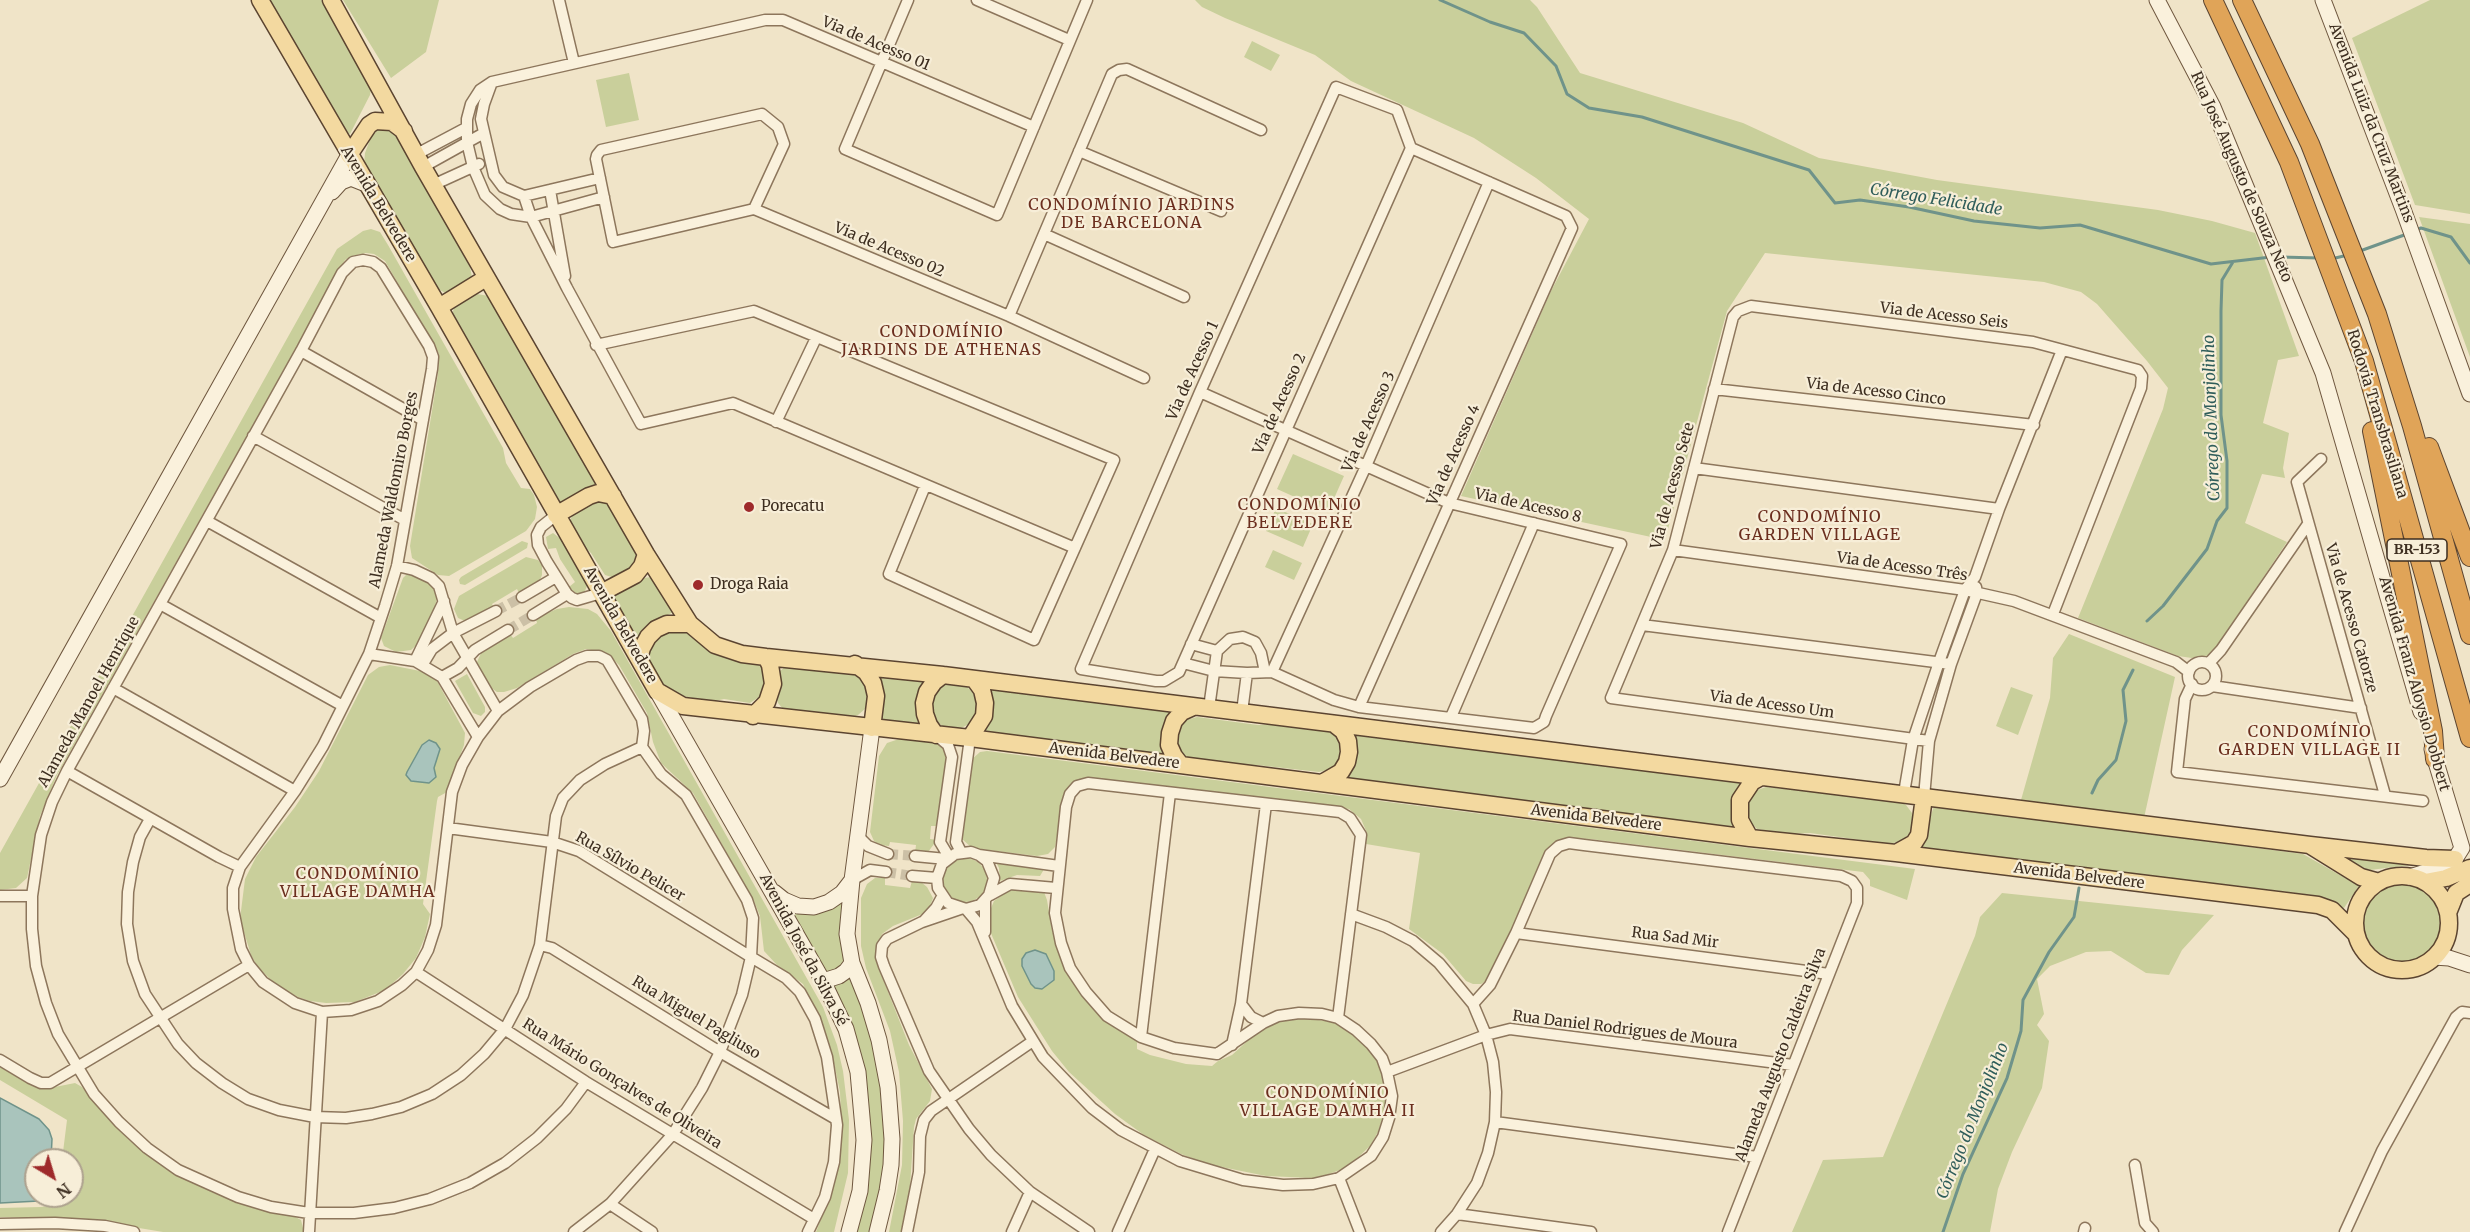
<!DOCTYPE html>
<meta charset="utf-8">
<style>
body{margin:0}
#map{position:relative;width:2470px;height:1232px;overflow:hidden;background:#f0e4c8;font-family:Merriweather,serif}
canvas{display:block}
.north{position:absolute;left:24px;top:1148px;width:60px;height:60px;box-sizing:border-box;background:#f7eed8;border:2px solid #ada18e;border-radius:50%;rotate:142deg;font-size:16px;font-weight:700;line-height:24px;text-align:center;color:#3d2e20}
.north::after{content:'';display:block;margin:auto;width:21px;height:27px;background:#9e2a2b;clip-path:polygon(50% 0,100% 100%,50% 72%,0 100%)}
</style>
<div id="map">
<canvas width="2470" height="1232"></canvas>
<div class="north">N</div>
</div>
<script>
const g = document.querySelector('canvas').getContext('2d');
g.lineJoin = 'round';
function fillPath(path, color) { g.fillStyle = color; g.fill(path, 'evenodd'); }
const poly = rows => new Path2D(rows.map(r => 'M' + r).join(''));
function trace(path, color, width, dash) { g.strokeStyle = color; g.lineWidth = width; g.lineCap = dash ? 'butt' : 'round'; g.setLineDash(dash || []); g.stroke(path); }
function label(font, color, halo, rows, align = 'center') {
  g.font = font + ' Merriweather,serif'; g.lineWidth = 4.5; g.setLineDash([]); g.textBaseline = 'middle'; g.strokeStyle = halo; g.fillStyle = color; for (const [text, x, y, turn = 0] of rows) {
    g.save(); g.translate(x, y); g.rotate((+turn || 0) * Math.PI / 180); g.textAlign = isNaN(turn) ? turn : align; if (halo) g.strokeText(text, 0, 0); g.fillText(text, 0, 0); g.restore();
  }
}
fillPath(poly([
 [268,0,321,0,371,89,370,95,350,134,342,130],
 [343,0,439,0,426,52,391,78],
 [1195,0,1530,0,1537,7,1580,73,1743,123,1819,158,1937,180,2158,210,2212,221,2255,233,2299,356,2278,360,2263,423,2289,433,2283,468,2285,478,2262,474,2245,523,2287,542,2211,655,2192,658,2178,656,2078,618,2163,409,2168,388,2147,361,2097,304,2081,292,2044,282,1765,253,1727,311,1665,540,1461,496,1551,291,1589,219,1536,178,1474,138,1351,81,1315,55,1225,18,1202,7],
 [2430,0,2470,0,2470,214,2415,205,2352,38],
 [1252,41,1280,55,1271,71,1244,57],
 [629,73,639,120,606,127,596,80],
 [388,128,397,134,470,267,472,277,447,294,438,289,364,165,365,153,371,137,378,130],
 [2419,217,2470,224,2470,357],
 [371,229,380,232,388,245,503,448,506,463,521,488,530,489,534,495,537,507,535,519,526,531,449,576,438,575,412,558,410,546,438,374,439,354,385,261,374,254,366,253,352,256,345,260,57,775,40,816,27,878,16,888,0,890,0,853,337,249,363,231],
 [477,294,489,296,597,483,567,501,560,502,554,500,452,315,454,308],
 [1293,454,1344,476,1328,512,1277,489],
 [595,500,608,504,641,561,615,578,605,575,591,553,580,543,570,521,573,513],
 [1276,508,1313,524,1303,547,1266,531],
 [553,533,561,539,588,584,584,593,577,594,572,590,569,587,575,582,560,559,556,548,548,549,546,537],
 [522,541,528,543,527,548,465,585,460,584,459,580,461,577],
 [1273,550,1302,563,1294,580,1265,567],
 [526,557,538,560,542,565,542,575,539,582,519,593,517,589,492,604,494,608,465,621,458,618,454,609,459,596],
 [407,574,413,574,432,584,437,599,430,624,421,641,411,650,396,652,384,646,381,638,403,578],
 [652,577,673,612,657,621,641,637,637,637,614,602,615,596,644,578],
 [569,607,588,609,597,614,611,631,823,1007,837,1045,843,1071,849,1120,848,1173,834,1232,816,1232,833,1188,842,1131,840,1092,832,1053,822,1025,803,984,777,965,764,951,760,916,754,901,693,793,661,763,653,742,647,713,619,665,607,653,586,649,573,654,517,688,504,692,497,692,490,687,480,671,477,662,482,651,510,634,513,638,537,623,536,619,542,615,557,609],
 [664,632,688,632,752,659,764,667,765,683,762,695,750,703,724,699,710,702,683,696,672,690,663,684,650,666,648,657,652,642],
 [2069,634,2175,677,2144,818,2021,800,2050,698,2053,658],
 [390,665,425,672,436,679,465,733,464,745,447,792,438,797,437,801,423,904,430,914,425,937,416,958,403,974,385,990,355,1002,326,1003,310,1001,298,997,275,984,258,967,251,955,240,919,245,879,256,857,295,807,319,771,368,675,379,667],
 [786,666,856,673,868,688,866,708,858,715,850,718,783,709,778,703,776,696,780,671],
 [467,674,485,707,485,712,481,716,473,713,455,681],
 [875,675,929,681,924,728,878,722],
 '931 706a23 23 0 1 1 46 0a23 23 0 1 1-46 0Z',
 [984,687,1177,711,1168,758,978,735],
 [2011,687,2033,695,2018,735,1996,726],
 [1197,717,1258,725,1287,724,1331,731,1339,739,1342,755,1337,764,1331,769,1319,772,1257,765,1237,767,1187,759,1177,752,1178,727,1186,720],
 [1352,734,1747,782,1737,828,1339,779],
 [899,739,936,741,944,748,948,758,939,826,931,826,930,839,937,840,928,852,915,853,916,845,890,842,889,846,879,845,874,841,870,832,879,756,887,743],
 [987,751,1915,869,1907,900,1870,886,1870,880,1863,872,1590,839,1566,838,1556,842,1545,852,1492,977,1481,984,1473,984,1466,981,1443,954,1409,929,1420,853,1366,844,1367,833,1361,819,1349,809,1086,778,1070,786,1064,794,1055,847,1048,854,1037,856,972,848,961,838,971,760,980,752],
 [1766,787,1899,801,1906,805,1912,813,1912,832,1901,841,1890,844,1810,833,1789,834,1757,829,1749,821,1746,804,1754,791],
 [1934,806,2303,854,2359,886,2344,908,2313,895,1920,848],
 [2340,857,2353,858,2420,864,2370,870,2356,866],
 '943 880a22 22 0 1 1 44 0a22 22 0 1 1-44 0Z',
 [995,860,1043,869,1043,871,1040,876,1017,875,1000,881,999,868],
 [875,878,885,878,885,885,910,888,912,881,921,882,927,887,933,898,929,909,925,913,893,926,882,934,875,953,879,969,909,1045,932,1089,930,1101,916,1119,914,1127,910,1187,901,1232,889,1232,902,1165,903,1121,899,1072,890,1031,866,968,861,946,861,898,867,884],
 '2362 924a40 40 0 1 1 80 0a40 40 0 1 1-80 0Z',
 [1016,889,1044,892,1047,900,1052,930,1061,959,1113,1025,1137,1041,1137,1049,1150,1055,1186,1064,1212,1066,1218,1061,1232,1055,1255,1034,1279,1022,1299,1017,1338,1023,1354,1033,1367,1046,1377,1061,1385,1084,1386,1100,1383,1116,1378,1132,1370,1146,1348,1167,1326,1175,1312,1178,1266,1176,1207,1164,1181,1154,1144,1135,1115,1114,1069,1072,1052,1051,1018,997,990,931,989,913,994,901,1008,891],
 [2002,893,2214,915,2182,950,2169,975,2146,973,2111,951,2086,952,2050,966,2037,979,2044,1014,2037,1025,2049,1041,2042,1088,2012,1152,1998,1189,1990,1232,1792,1232,1823,1160,1883,1157,1975,936,1980,917],
 [843,900,862,1007,879,1066,884,1114,884,1164,880,1190,870,1232,854,1232,859,1215,858,1050,841,1000,792,910],
 [0,1067,32,1086,45,1089,75,1083,82,1087,111,1122,130,1141,162,1166,214,1193,236,1201,292,1215,301,1220,304,1232,163,1232,91,1220,0,1217,0,1208,41,1207,48,1206,57,1196,72,1196,72,1160,62,1160,67,1120,0,1080]
]), '#c9cf9b');
const water = poly([
 [429,740,436,743,440,749,434,768,436,777,429,783,411,781,406,775,407,772,422,745,429,740],
 [1035,950,1046,954,1054,971,1054,980,1042,989,1035,988,1031,984,1022,966,1022,959,1026,953,1035,950],
 [0,1098,39,1119,49,1130,52,1139,51,1160,36,1160,36,1196,45,1196,39,1201,0,1203,0,1098]
]);
fillPath(water, '#a9c4bc');
trace(water, '#6f938a', 1.5);
trace(poly([
 [1440,0,1490,22,1524,33,1556,66,1567,94,1589,108,1642,117,1809,170,1835,203,1860,200,1909,207,1974,221,2040,228,2080,225,2211,264,2271,257],
 [2416,230,2421,228,2451,237,2470,263],
 [2360,251,2407,234],
 [2280,257,2319,258],
 [2331,259,2348,255],
 [2147,621,2163,606,2207,549,2217,521,2227,508,2227,461,2221,415,2221,311,2222,280,2233,262],
 [2092,793,2098,780,2116,760,2126,721,2123,690,2133,670],
 [1943,1232,1963,1174,2007,1078,2021,1031,2023,1000,2049,952,2074,917,2079,888]
]), '#6f938a', 3);
trace(poly([
 [496,611,522,597],
 [508,630,533,615],
 [888,854,915,856],
 [886,872,912,876]
]), '#ccc0a6', 10, [10, 5]);
const street = poly([
 [559,0,574,63],
 [908,0,845,149,997,215,1087,0],
 [977,0,1069,40],
 [492,82,484,104,481,119,494,175,503,187,524,196,600,178],
 [1079,151,1221,211],
 [417,154,466,128],
 [423,167,484,133],
 [433,185,479,164],
 [550,190,565,276],
 [524,196,531,217,567,288,641,424,733,403,1075,548],
 [604,197,531,217,511,214,500,209,485,195,473,167,467,142,467,119,471,104,480,90,492,82,765,20,783,20,1034,127],
 [754,209,784,144,778,127,762,114,601,150,597,155,596,159,613,242,754,209,1009,316,1144,378],
 [1044,234,1184,297],
 [1009,316,1112,74,1119,70,1127,69,1261,130],
 [596,345,754,311,1114,460,1034,640,889,574,925,486],
 [301,351,423,420],
 [1714,389,2034,425],
 [776,422,816,338],
 [253,436,405,520],
 [2321,459,2297,482,2385,795],
 [1694,468,1999,509],
 [556,515,541,527,537,535,538,545,547,562,567,594,572,598,577,600,601,593],
 [207,521,381,618],
 [1673,550,1965,590,2014,601,2176,662,2189,672],
 [397,566,414,570,431,578,439,586,453,633,498,711],
 [522,597,556,577],
 [160,604,343,706],
 [533,615,567,594],
 [1642,625,1951,664],
 [1191,644,1217,651],
 [369,654,415,661,442,677,478,737],
 [415,661,444,601],
 '2188 676a14 14 0 1 1 28 0a14 14 0 1 1-28 0Z',
 [1183,663,1214,671,1247,673,1272,672,1334,700,1359,707,1534,728,1544,722,1546,716,1621,544,1449,503,1200,392],
 [2209,663,2221,650,2308,524],
 [423,664,432,649,453,633,496,611],
 [1272,672,1366,466,1489,182],
 [442,677,458,668,475,650,508,630],
 [2192,684,2185,699,2177,772,2423,801],
 [2212,686,2361,708],
 [113,688,295,791],
 [1359,707,1572,228,1566,216,1411,148,1397,110,1336,87,1200,392,1081,669,1156,681,1164,681,1179,672,1411,148],
 [1209,708,1217,651,1230,639,1243,637,1255,642,1261,653,1265,672],
 [1242,712,1247,673],
 [1451,717,1534,523],
 [937,736,948,745,952,757,940,842,949,857],
 [1929,741,1611,698,1673,550,1733,317,1738,311,1751,306,2033,342,2138,370,2142,376,2141,388,2053,614],
 [67,771,219,857,240,867],
 [1904,793,1913,740,1939,662,1965,590,1975,577,1999,509,2062,350],
 [1924,797,1929,741,1951,664,1977,593,1976,587],
 [150,819,140,837,133,862,128,892,127,924,133,961,145,994,178,1044,196,1063,222,1083,248,1099,279,1110,315,1117,346,1118,372,1114,401,1107,432,1094,461,1075,484,1054,505,1029,523,995,540,945,556,816,563,798,580,780,605,764,642,747],
 [448,828,552,842,579,851,751,957,742,995,720,1052,702,1088,673,1134,610,1204,574,1232],
 [857,835,868,846,888,854],
 [961,852,956,842,970,738],
 [979,855,987,861,994,878,989,895,980,905,966,909,948,903,938,888,937,878,942,864,955,854,971,852,979,855,1059,866],
 [915,856,946,859],
 [912,876,937,878],
 [852,880,870,870,886,872],
 [990,895,1010,884,1056,888],
 [0,896,32,896],
 [963,908,922,922,887,939,882,946,881,957,884,966,929,1071,969,1129,991,1155,1030,1192,1089,1232],
 [966,909,977,922,1012,1006,1043,1057,1092,1108,1121,1130,1180,1161,1243,1180,1283,1185,1313,1184,1339,1178,1371,1156,1383,1137,1389,1118,1392,1096,1387,1072,1382,1058,1371,1044,1356,1030,1338,1018,1322,1014,1299,1013,1278,1016,1263,1023,1217,1054,1174,1048,1141,1037,1107,1016,1086,992,1070,968,1061,943,1055,913,1066,807,1070,794,1077,786,1088,783,1340,812,1350,818,1361,835,1338,1018],
 [1351,914,1386,927,1413,941,1439,963,1473,1004,1486,1035,1493,1062,1496,1092,1495,1122,1488,1153,1477,1183,1457,1214,1441,1232],
 [925,920,936,908,942,897],
 [985,932,985,901],
 [1516,933,1829,974],
 [540,945,552,948,720,1052,836,1119],
 [416,972,586,1082,814,1219],
 [1241,1004,1251,1017,1263,1023],
 [1473,1004,1490,985,1516,933,1550,854,1559,846,1569,843,1584,845,1841,876,1852,881,1857,888,1857,903,1728,1232],
 [1141,1037,1170,793],
 [1232,1045,1241,1004,1266,804],
 [0,1060,30,1078,41,1083,50,1083,249,965],
 [1387,1072,1486,1035,1510,1029,1793,1065],
 [586,1082,566,1109,537,1138,505,1163,470,1183,430,1199,394,1208,354,1213,309,1213,271,1207,238,1197,178,1170,147,1148,119,1122,94,1094,58,1034,46,1003,36,966,32,929,32,896,41,835,52,802,67,771,301,351,342,273,353,262,363,260,373,262,381,268,429,346,433,357,432,369,397,566,385,606,369,654,323,746,295,791,240,867,233,888,233,909,241,949,249,965,263,982,295,1003,322,1012,351,1010,378,1001,402,985,416,972,428,950,436,925,452,792,462,765,478,737,498,711,530,687,576,660,587,656,599,656,607,660,642,719,644,731,642,747,661,774,686,795,747,900,753,918,751,957,786,978,800,992,815,1019,827,1057,837,1125,834,1162,825,1197,808,1232],
 [1495,1122,1757,1157],
 [2135,1165,2145,1223,2153,1232],
 [1339,1178,1360,1232],
 [610,1204,652,1232],
 [1457,1214,1591,1232],
 [0,1224,55,1223,105,1226,134,1232],
 [309,1232,322,1012],
 [907,1232,919,1172,920,1136,924,1120,931,1111,1033,1041],
 [1012,1232,1030,1192],
 [1118,1232,1155,1149],
 [2084,1232,2085,1228],
 [2345,1232,2382,1151,2456,1017,2462,1012,2470,1013]
]);
const secondary = poly([
 [2157,0,2213,107,2323,373,2421,712],
 [2323,0,2403,209,2470,394],
 [332,192,341,182,351,178,366,184],
 [657,691,823,981,846,1029,858,1072,864,1140,860,1191,849,1232],
 [872,728,852,880,847,934,852,963,868,1003,879,1040,888,1087,892,1139,891,1165,887,1191,877,1232],
 [0,779,349,155],
 [2410,877,2432,870,2455,859,2462,848,2432,749],
 [774,892,784,900,798,906,814,907,829,902,842,893,852,880],
 [2434,957,2449,958,2470,965],
 [823,981,839,976,846,971,852,963]
]);
const primary = poly([
 [260,0,439,307,657,691,683,706,970,738,1750,838,1896,853,2318,905,2332,910,2356,934],
 [331,0,423,167,646,554,690,624,715,645,742,654,766,657,943,675,2310,845,2426,858,2455,859],
 [349,155,369,125,375,121,392,122,404,131],
 [439,307,486,278],
 [556,515,589,496,598,493,613,496],
 [601,593,635,575,642,566,646,554],
 [639,659,642,648,648,637,656,629,667,624,690,624],
 [855,664,866,672,873,683,876,696,872,728],
 [753,716,767,702,773,684,770,665,766,657],
 [936,735,929,725,925,714,924,703,927,692,934,682,943,675],
 [970,738,984,716,985,703,982,690,974,679],
 [1181,765,1174,756,1169,745,1170,733,1174,721,1182,712,1193,707],
 [1322,783,1341,772,1347,762,1349,752,1348,741,1343,731,1334,724],
 [1750,838,1740,820,1740,800,1752,782,1761,777],
 [2311,846,2361,877,2379,882],
 [1896,853,1914,843,1919,835,1924,797],
 '2355 923a47 47 0 1 1 94 0a47 47 0 1 1-94 0Z',
 [2425,882,2446,878,2470,868],
 [2448,913,2456,893,2470,884]
]);
const highway = poly([
 [2213,0,2289,162,2364,361,2470,738],
 [2242,0,2310,144,2377,314,2412,426,2470,635],
 [2372,431,2433,731,2435,759],
 [2429,447,2470,557]
]);
trace(street, '#8d765c', 13);
trace(secondary, '#6f573f', 17);
trace(primary, '#5b4430', 19);
trace(highway, '#5b4430', 20);
trace(street, '#faf1dc', 10);
trace(secondary, '#faf1dc', 15);
trace(primary, '#f3d9a0', 16);
trace(highway, '#e0a458', 18);
for (const [x, y, r, color] of [
 [749,507,6,"#9e2a2b"],
 [698,585,6,"#9e2a2b"]
]) { const dot = new Path2D(); dot.arc(x, y, r, 0, 2 * Math.PI); g.fillStyle = color; g.fill(dot); trace(dot, '#f7eed8', 2); }
for (const [x, y, w] of [
 [2417,550,60]
]) { const box = new Path2D(); box.roundRect(x - w / 2, y - 11, w, 22, 4.5); g.fillStyle = '#f7eed8'; g.fill(box); trace(box, '#3d2e20', 1.5); }
label('bold 14px', '#3d2e20', null, [
 ["BR-153",2417,550]
]);
label('15px', '#3d2e20', '#f7eed8', [
 ["Via de Acesso 01",876,44,23],
 ["Avenida Luiz da Cruz Martins",2371,123,69],
 ["Rua José Augusto de Souza Neto",2241,177,66],
 ["Avenida Belvedere",378,204,59],
 ["Via de Acesso 02",889,250,23],
 ["Via de Acesso Seis",1944,316,7],
 ["Via de Acesso 1",1193,371,-66],
 ["Via de Acesso Cinco",1876,392,7],
 ["Via de Acesso 2",1280,404,-66],
 ["Rodovia Transbrasiliana",2377,414,73],
 ["Via de Acesso 3",1369,422,-66],
 ["Via de Acesso 4",1454,455,-66],
 ["Via de Acesso Sete",1673,486,-75],
 ["Alameda Waldomiro Borges",394,490,-79],
 ["Via de Acesso 8",1528,506,13],
 ["Via de Acesso Três",1902,567,8],
 ["Via de Acesso Catorze",2351,618,74],
 ["Avenida Belvedere",620,625,60],
 ["Avenida Franz Aloysio Dobbert",2414,684,74],
 ["Alameda Manoel Henrique",89,702,-61],
 ["Via de Acesso Um",1772,705,8],
 ["Avenida Belvedere",1114,756,7],
 ["Avenida Belvedere",1596,818,7],
 ["Rua Sílvio Pelicer",630,867,30],
 ["Avenida Belvedere",2079,876,7],
 ["Rua Sad Mir",1675,938,7],
 ["Avenida José da Silva Sé",803,950,62],
 ["Rua Miguel Pagliuso",696,1018,31],
 ["Rua Daniel Rodrigues de Moura",1625,1030,7],
 ["Alameda Augusto Caldeira Silva",1781,1055,-69],
 ["Rua Mário Gonçalves de Oliveira",622,1084,32]
]);
label('15px', '#3d2e20', '#f7eed8', [
 ["Porecatu",761,507],
 ["Droga Raia",710,585]
], 'left');
label('italic 16px', '#2f5d5a', '#f7eed8', [
 ["Córrego Felicidade",1936,200,9],
 ["Córrego do Monjolinho",2212,418,-92],
 ["Córrego do Monjolinho",1973,1121,-68]
]);
g.letterSpacing = '1.5px';
label('16px', '#6b2e1e', '#f7eed8', [
 ["CONDOMÍNIO JARDINS",1132,205],
 ["DE BARCELONA",1132,223],
 ["CONDOMÍNIO",942,332],
 ["JARDINS DE ATHENAS",942,350],
 ["CONDOMÍNIO",1300,505],
 ["BELVEDERE",1300,523],
 ["CONDOMÍNIO",1820,517],
 ["GARDEN VILLAGE",1820,535],
 ["CONDOMÍNIO",2310,732],
 ["GARDEN VILLAGE II",2310,750],
 ["CONDOMÍNIO",358,874],
 ["VILLAGE DAMHA",358,892],
 ["CONDOMÍNIO",1328,1093],
 ["VILLAGE DAMHA II",1328,1111]
]);
g.letterSpacing = '0px';
</script>
